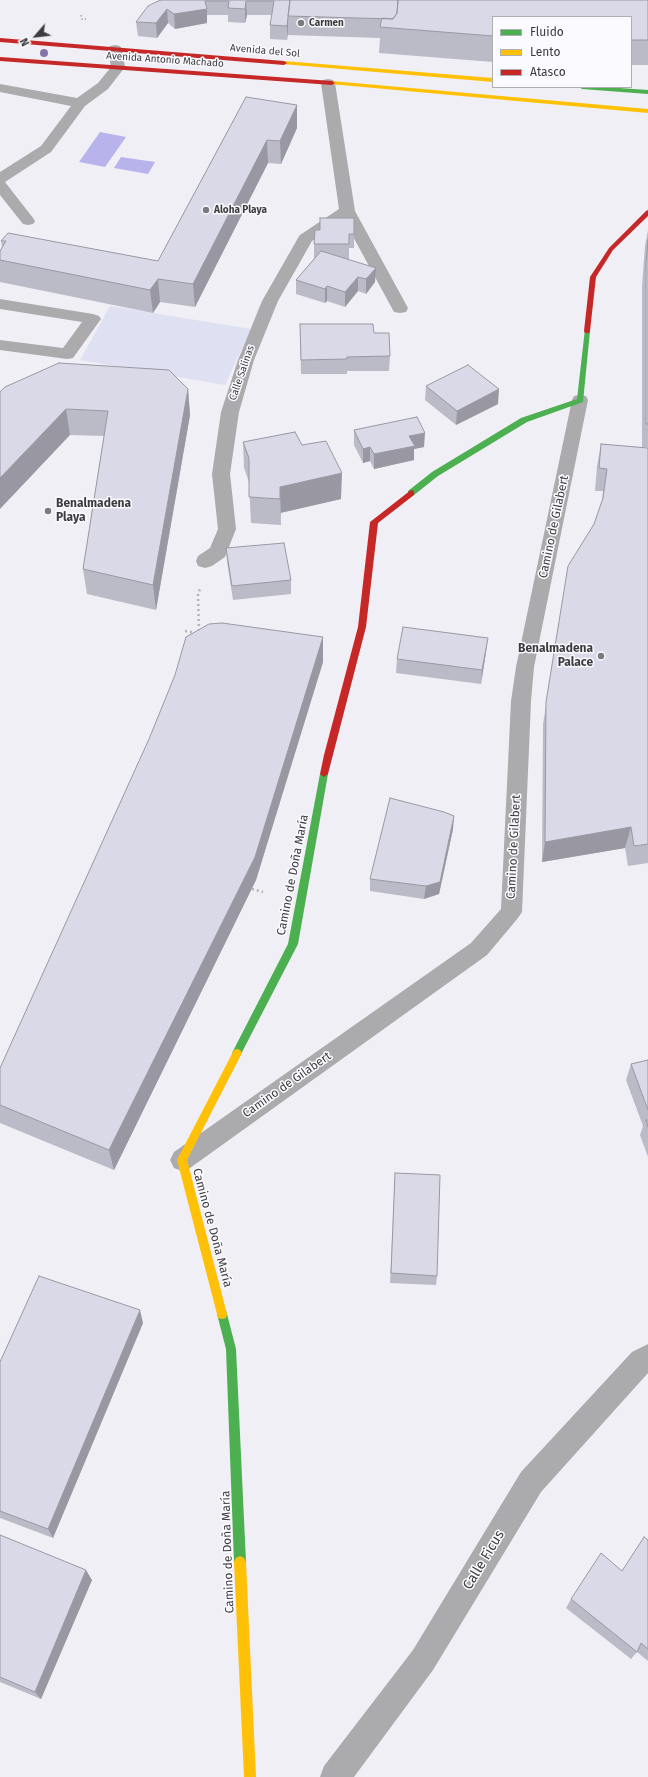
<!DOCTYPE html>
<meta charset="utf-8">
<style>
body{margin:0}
#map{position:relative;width:648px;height:1777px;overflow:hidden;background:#efeff5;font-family:"Fira Sans",sans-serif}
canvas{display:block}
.legend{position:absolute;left:492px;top:16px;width:140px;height:72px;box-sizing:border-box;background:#fbfbff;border:1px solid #afafb3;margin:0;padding:5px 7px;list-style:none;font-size:12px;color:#3c3c40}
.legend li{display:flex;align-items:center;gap:8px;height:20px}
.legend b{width:20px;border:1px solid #afafb3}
.north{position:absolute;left:16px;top:16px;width:40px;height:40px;-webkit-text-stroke:3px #fbfbff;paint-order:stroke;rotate:242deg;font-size:11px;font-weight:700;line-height:16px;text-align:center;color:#3c3c40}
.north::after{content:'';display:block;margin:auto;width:14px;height:18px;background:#3c3c40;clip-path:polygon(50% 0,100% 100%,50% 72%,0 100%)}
</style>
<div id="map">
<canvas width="648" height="1777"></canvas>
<ul class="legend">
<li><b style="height:5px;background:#4caf50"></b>Fluido</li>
<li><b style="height:5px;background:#ffc107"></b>Lento</li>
<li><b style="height:5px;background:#c62828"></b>Atasco</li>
</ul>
<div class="north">N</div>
</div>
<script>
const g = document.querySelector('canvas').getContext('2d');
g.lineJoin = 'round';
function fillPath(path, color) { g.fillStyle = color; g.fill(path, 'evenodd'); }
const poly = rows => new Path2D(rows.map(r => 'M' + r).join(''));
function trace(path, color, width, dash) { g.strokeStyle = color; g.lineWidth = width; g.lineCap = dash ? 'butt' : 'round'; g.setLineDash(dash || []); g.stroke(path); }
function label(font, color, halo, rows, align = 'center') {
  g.font = font + ' "Fira Sans",sans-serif'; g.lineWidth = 3; g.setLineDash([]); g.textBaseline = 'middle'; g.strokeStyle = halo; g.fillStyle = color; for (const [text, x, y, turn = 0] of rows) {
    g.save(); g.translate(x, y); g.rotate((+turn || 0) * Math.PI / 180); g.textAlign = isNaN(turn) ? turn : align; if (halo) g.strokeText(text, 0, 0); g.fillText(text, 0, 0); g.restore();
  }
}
fillPath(poly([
 [110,306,251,329,225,385,80,360]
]), '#e0e0f3');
fillPath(poly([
 [100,132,126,137,105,167,79,162],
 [121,157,155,162,148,174,114,168]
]), '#b8b3ea');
trace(poly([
 [81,15,82,19,86,19]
]), '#b4b4b5', 2, [1.5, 2]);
trace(poly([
 [185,631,197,633],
 [199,631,198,594,200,589],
 [252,889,263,892]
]), '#b4b4b5', 2.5, [2, 3]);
fillPath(poly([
 [0,181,5,182,33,218,35,221,33,224,28,225,23,224,0,195,0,181],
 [0,299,93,314,99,316,101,319,73,358,67,359,0,350,0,340,63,348,82,322,0,309,0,299],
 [580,395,586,396,588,400,534,667,531,701,522,912,518,918,487,955,190,1168,182,1171,174,1168,170,1160,174,1152,471,943,501,909,511,701,516,667,572,400,574,396,580,395]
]), '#ababae');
fillPath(poly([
 [115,45,120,46,122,49,125,67,108,89,85,106,51,152,5,182,0,184,0,172,41,146,71,106,0,92,0,84,77,98,98,83,111,67,108,49,110,46,115,45],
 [328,79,333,80,335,83,355,211,408,308,406,312,400,313,394,312,344,220,312,241,278,301,254,360,239,412,230,474,236,529,225,557,212,566,205,568,198,566,196,561,198,556,210,548,218,529,212,474,221,412,238,360,262,301,298,238,300,235,339,209,321,83,323,80,328,79],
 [648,1344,648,1373,541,1492,433,1670,354,1777,320,1777,324,1766,413,1650,521,1472,632,1352,648,1344]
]), '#ababae');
fillPath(poly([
 [579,87,605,87,648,90,648,94,582,89,579,87],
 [585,329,589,329,590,331,583,402,527,422,438,476,414,495,408,495,408,491,432,472,521,418,577,399,585,329],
 [324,771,328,774,298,944,240,1056,237,1057,234,1056,232,1053,288,944,320,774,324,771],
 [222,1309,226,1310,227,1314,236,1349,246,1562,244,1566,240,1568,236,1566,234,1562,226,1349,217,1314,218,1310,222,1309]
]), '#4caf50');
fillPath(poly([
 [284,61,493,78,493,82,282,64,281,63,284,61],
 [332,81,648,109,648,113,330,84,330,82,332,81],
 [237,1049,240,1050,242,1053,187,1160,227,1314,226,1318,222,1319,218,1318,217,1314,177,1160,234,1050,237,1049],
 [240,1556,244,1558,246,1562,256,1777,244,1777,234,1562,236,1558,240,1556]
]), '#ffc107');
fillPath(poly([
 [0,38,284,61,287,63,284,65,0,42,0,38],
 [0,57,332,81,335,83,332,85,0,61,0,57],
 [648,210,648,216,613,250,596,277,590,331,589,333,585,333,584,331,590,277,609,248,646,211,648,210],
 [411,490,414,491,414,495,378,523,366,627,328,774,324,777,320,774,324,755,358,627,370,522,411,490]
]), '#c62828');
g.fillStyle = '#8576aa';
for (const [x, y] of [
 [44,53]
]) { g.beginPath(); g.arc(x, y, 4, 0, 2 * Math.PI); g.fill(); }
fillPath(poly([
 [161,0,648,0,648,65,631,65,631,17,493,17,493,62,379,53,380,38,288,35,288,31,287,40,270,39,270,25,272,15,247,15,245,23,228,22,228,15,207,15,207,23,175,29,168,23,157,38,138,36,136,22],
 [246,97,297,128,281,164,268,163,195,307,160,302,153,313,0,282,0,251,2,247,1,241,158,261],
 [354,218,354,248,349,248,349,259,346,259,375,282,366,294,358,291,345,307,327,301,325,303,296,294,296,280,315,258,314,258,314,244,320,230],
 [648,230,648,447,642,447,642,286,645,246],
 [300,324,374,333,390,356,389,371,347,371,347,374,301,374],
 [426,386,498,404,456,425,425,400],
 [188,389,190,415,156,610,87,594,83,569,104,436,70,435,0,392],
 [354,430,424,447,414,449,414,460,374,469,370,461,363,463,354,445],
 [243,442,302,445,341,499,280,513,281,525,251,523,249,482,244,468],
 [601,444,648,448,648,863,628,866,625,848,542,862,543,724,565,588,594,524,602,501,603,491,595,491,597,466],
 [226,548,291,580,291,594,233,600,227,562],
 [323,637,323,662,256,880,114,1170,0,1123,0,1068],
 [486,652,481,684,396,673,397,659],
 [453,829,439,894,424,899,370,891,370,879],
 [648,1060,648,1157,640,1135,643,1126,626,1080,631,1064],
 [395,1173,437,1276,436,1285,390,1283],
 [143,1323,53,1538,0,1518,0,1362],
 [0,1535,92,1580,41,1699,0,1682],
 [648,1540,648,1661,637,1652,631,1659,566,1608,571,1599,622,1571]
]), '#bbbbc7');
fillPath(poly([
 [246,1,247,15,245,23,245,9],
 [167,9,168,23,157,38,156,23],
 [207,9,207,23,175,29,174,14],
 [288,17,288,31,287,40,287,26],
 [297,105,297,128,281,164,280,141],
 [267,140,268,163,195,307,193,284],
 [376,268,375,282,366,294,366,279],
 [358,277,358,291,345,307,345,292],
 [158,279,160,302,153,313,150,290],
 [327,286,327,301,325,303,325,289],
 [188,389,190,415,156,610,153,585],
 [499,389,498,404,456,425,457,411],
 [66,409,70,435,0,509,0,478],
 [425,433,424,447,414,449,414,460,374,469,374,454,409,436],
 [370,447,370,461,363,463,363,449],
 [342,473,341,499,280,513,281,525,280,487],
 [323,637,323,662,256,880,114,1170,109,1150],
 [488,638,486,652,481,684,482,670],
 [454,816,453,829,439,894,424,899,426,886],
 [631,827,625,848,542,862,545,842],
 [140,1310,143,1323,53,1538,48,1529],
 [86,1570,92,1580,41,1699,35,1692]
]), '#9998a2');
const building = poly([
 [161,0,290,0,287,26,270,25,274,1,246,1,245,9,228,8,229,1,205,1,207,9,174,14,167,9,156,23,136,22,148,6,156,2,161,0],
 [290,0,398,0,397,13,393,19,288,16,290,0],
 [398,0,648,0,648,40,631,40,631,17,493,17,493,36,380,27,382,18,393,19,397,13,398,0],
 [246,97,297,105,280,141,267,140,193,284,158,279,150,290,0,260,0,251,6,241,1,241,8,233,158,261,246,97],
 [320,218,354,218,354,234,349,234,349,244,314,244,315,230,320,230,320,218],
 [648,240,648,424,646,424,646,263,648,240],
 [321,251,376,268,366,279,358,277,345,292,327,286,325,289,296,280,321,251],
 [300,324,373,324,374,333,389,333,390,356,347,357,347,359,301,360,300,324],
 [59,363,169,370,188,389,153,585,83,569,108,411,66,409,0,478,0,392,5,387,59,363],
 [468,365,499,389,457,411,426,386,468,365],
 [417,417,425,433,409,436,415,446,374,454,370,447,363,449,354,430,417,417],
 [295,432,302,445,326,441,342,473,280,487,280,499,249,497,249,458,243,442,295,432],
 [601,444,648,448,648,844,634,846,631,827,545,842,546,702,568,566,594,524,603,498,607,469,599,468,601,444],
 [284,543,291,580,232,586,226,548,284,543],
 [222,623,323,637,255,857,109,1150,0,1105,0,1068,149,739,175,675,186,637,209,624,222,623],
 [403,627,488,638,482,670,397,659,403,627],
 [390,798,444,812,454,816,440,882,426,886,370,879,390,798],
 [648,1060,648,1110,631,1064,648,1060],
 [646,1120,648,1120,648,1127,646,1120],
 [395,1173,440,1175,437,1276,391,1273,395,1173],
 [39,1276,140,1310,48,1529,0,1511,0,1362,39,1276],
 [0,1535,86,1570,35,1692,0,1677,0,1535],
 [644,1537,648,1540,648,1649,641,1643,637,1652,571,1599,601,1553,622,1571,644,1537]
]);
fillPath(building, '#dad9e7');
trace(building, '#9998a2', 1);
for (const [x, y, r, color] of [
 [301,23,4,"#7b7b7f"],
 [206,210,4,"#7b7b7f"],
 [48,511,4,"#7b7b7f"],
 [601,656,4,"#7b7b7f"]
]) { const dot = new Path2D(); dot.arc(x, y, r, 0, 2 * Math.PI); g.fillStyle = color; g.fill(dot); trace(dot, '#fbfbff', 1.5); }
label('bold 10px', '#3c3c40', '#fbfbff', [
 ["Carmen",309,23],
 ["Aloha Playa",214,210]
], 'left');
label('10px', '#3c3c40', '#fbfbff', [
 ["Avenida del Sol",265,51,5],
 ["Avenida Antonio Machado",165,60,4],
 ["Calle Salinas",242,373,-71]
]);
label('bold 12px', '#3c3c40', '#fbfbff', [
 ["Benalmadena",56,504],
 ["Playa",56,518],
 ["Benalmadena",593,649,"right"],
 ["Palace",593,663,"right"]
], 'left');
label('12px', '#3c3c40', '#fbfbff', [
 ["Camino de Gilabert",554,527,-78],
 ["Camino de Gilabert",514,847,-87],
 ["Camino de Doña María",293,875,-79],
 ["Camino de Gilabert",287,1085,-35],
 ["Camino de Doña María",212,1228,75],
 ["Camino de Doña María",228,1552,-92]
]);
label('14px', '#3c3c40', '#fbfbff', [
 ["Calle Ficus",484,1560,-59]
]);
</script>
